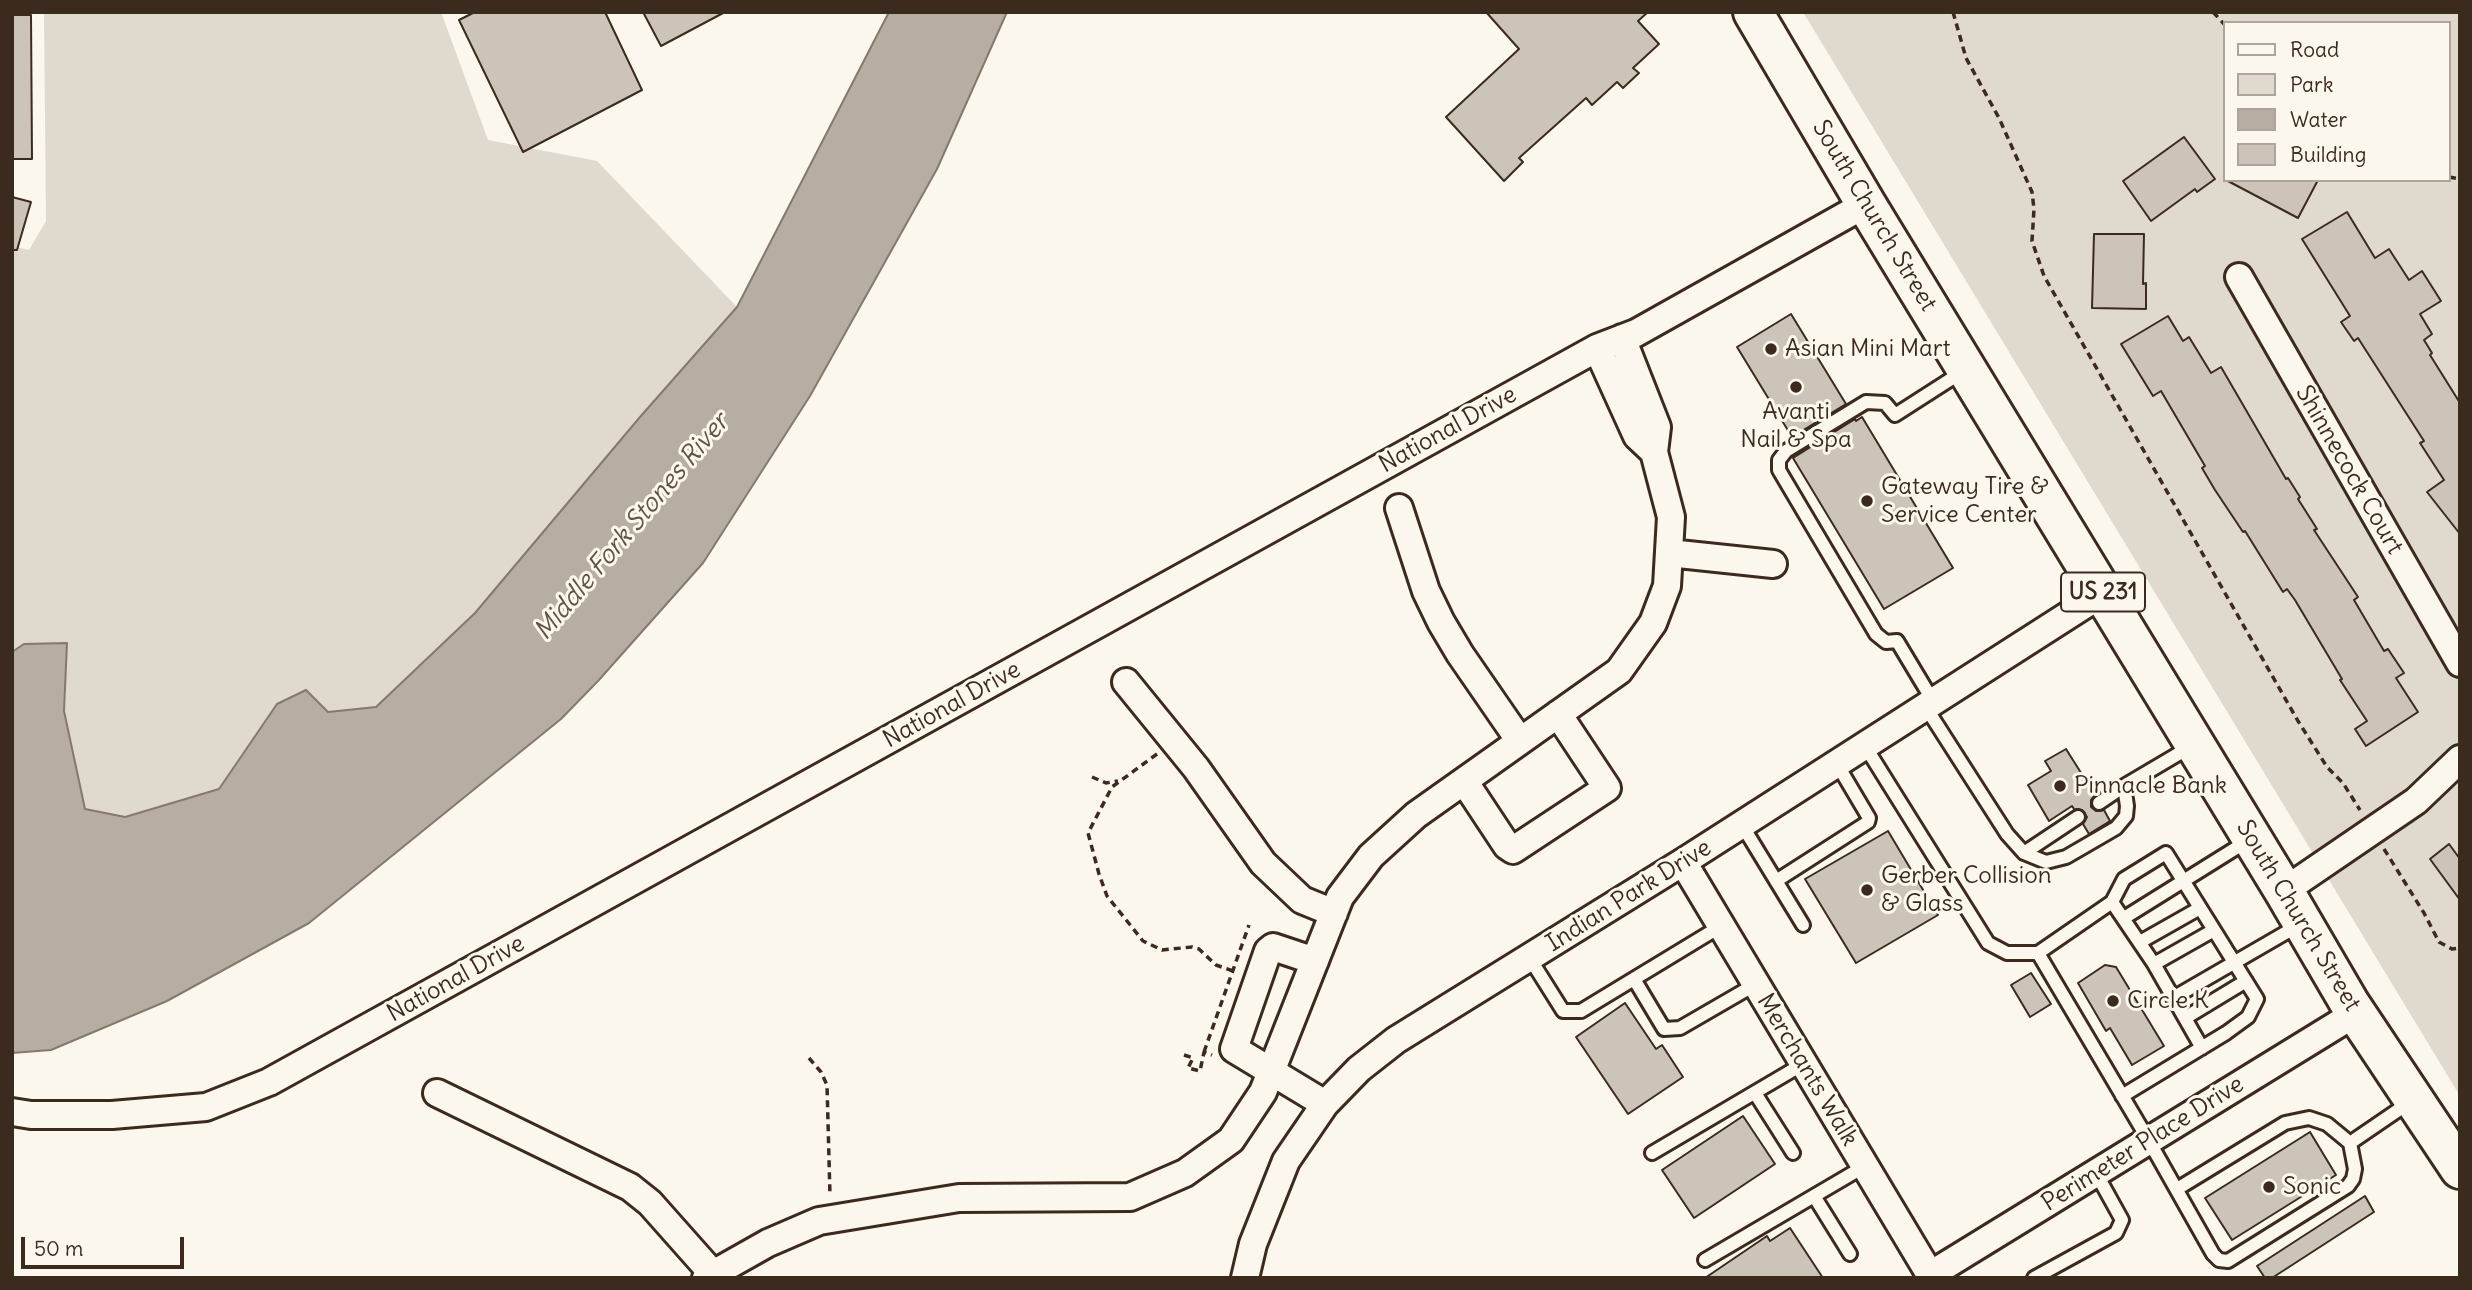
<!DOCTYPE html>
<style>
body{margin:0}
#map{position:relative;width:2472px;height:1290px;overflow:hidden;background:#fbf7ec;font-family:Delius,sans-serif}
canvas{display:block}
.frame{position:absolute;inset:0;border:14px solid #3b2a1e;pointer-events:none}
.legend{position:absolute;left:2223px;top:21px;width:228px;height:161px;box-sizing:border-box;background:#fbf7ec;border:2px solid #aea59a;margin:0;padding:9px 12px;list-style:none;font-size:21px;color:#3b2a1e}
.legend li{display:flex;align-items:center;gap:14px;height:35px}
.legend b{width:35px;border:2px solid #aea59a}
.scale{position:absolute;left:21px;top:1237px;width:163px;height:32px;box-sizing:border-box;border:4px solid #3b2a1e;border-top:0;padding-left:9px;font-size:21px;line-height:24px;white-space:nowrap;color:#3b2a1e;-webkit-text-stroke:5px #fbf7ec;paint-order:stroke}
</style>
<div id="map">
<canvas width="2472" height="1290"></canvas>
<div class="frame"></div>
<ul class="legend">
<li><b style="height:9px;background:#fbf7ec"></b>Road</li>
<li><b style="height:19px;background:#dfd9ce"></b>Park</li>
<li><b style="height:19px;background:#b6aea2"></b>Water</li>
<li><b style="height:19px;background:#ccc4b9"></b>Building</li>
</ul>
<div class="scale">50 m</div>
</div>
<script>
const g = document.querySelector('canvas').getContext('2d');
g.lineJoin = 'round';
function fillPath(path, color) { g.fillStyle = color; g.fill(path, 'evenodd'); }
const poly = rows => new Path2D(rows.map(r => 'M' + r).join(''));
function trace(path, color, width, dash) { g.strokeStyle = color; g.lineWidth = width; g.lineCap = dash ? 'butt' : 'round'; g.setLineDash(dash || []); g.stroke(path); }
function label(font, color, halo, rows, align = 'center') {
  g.font = font + ' Delius,sans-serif'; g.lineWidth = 6; g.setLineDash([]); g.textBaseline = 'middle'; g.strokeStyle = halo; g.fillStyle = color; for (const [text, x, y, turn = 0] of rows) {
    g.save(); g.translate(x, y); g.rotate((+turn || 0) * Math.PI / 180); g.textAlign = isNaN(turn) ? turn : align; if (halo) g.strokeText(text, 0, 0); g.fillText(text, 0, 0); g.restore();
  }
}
fillPath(poly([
 [44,12,441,12,488,140,597,161,737,307,640,417,475,613,376,707,328,712,277,704,219,789,125,817,85,810,64,711,67,643,24,644,12,652,12,246,29,250,46,221],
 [1803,12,2460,12,2460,1096],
 [2225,23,2449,23,2449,180,2225,180]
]), '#dfd9ce');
const water = poly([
 [889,12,1007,12,937,169,810,396,703,563,598,681,561,719,309,923,167,1001,51,1050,12,1053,12,652,24,644,67,643,64,711,85,809,125,817,219,789,277,704,306,690,328,712,376,707,475,613,640,417,737,307,889,12]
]);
fillPath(water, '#b6aea2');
trace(water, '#85796d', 2);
const building = poly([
 [475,12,605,12,642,90,523,152,459,20,475,12],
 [643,12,725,12,661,46,643,12],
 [1486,12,1648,12,1638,21,1659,44,1633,68,1639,73,1623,88,1617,82,1592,105,1586,98,1519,158,1523,162,1504,181,1446,117,1519,49,1486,12],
 [12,15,31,15,32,159,12,159,12,15],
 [2184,137,2215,179,2197,192,2195,189,2151,221,2123,181,2184,137],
 [2226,180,2318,180,2298,218,2226,180],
 [12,197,31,202,17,250,12,250,12,197],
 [2347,212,2375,258,2389,249,2409,280,2422,271,2441,301,2420,314,2432,334,2424,340,2432,353,2430,355,2460,403,2460,534,2427,492,2444,480,2420,443,2424,441,2358,338,2354,341,2341,322,2350,316,2302,239,2347,212],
 [2094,234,2144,234,2143,284,2146,283,2146,309,2092,308,2094,234],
 [1791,314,1846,404,1792,437,1737,347,1791,314],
 [2168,316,2183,341,2189,337,2211,373,2221,367,2286,479,2288,478,2300,497,2298,499,2317,529,2314,530,2358,597,2354,600,2384,651,2388,649,2404,673,2396,678,2418,712,2366,746,2355,729,2367,721,2340,680,2342,679,2295,600,2287,589,2283,592,2245,531,2243,532,2215,490,2202,468,2205,466,2161,391,2153,396,2121,344,2168,316],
 [1862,417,1953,568,1884,609,1793,458,1855,419,1856,421,1862,417],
 [2066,749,2095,795,2091,800,2091,807,2096,811,2104,810,2110,821,2089,834,2083,824,2087,817,2082,810,2074,809,2072,806,2049,821,2028,785,2051,771,2045,761,2066,749],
 [1888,831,1938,915,1856,963,1805,879,1888,831],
 [2449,844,2460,859,2460,900,2430,859,2449,844],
 [2105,965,2116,967,2164,1046,2132,1065,2110,1028,2106,1031,2078,983,2105,965],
 [2031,973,2051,1004,2030,1017,2011,985,2031,973],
 [1625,1003,1656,1049,1662,1045,1683,1077,1628,1114,1576,1037,1625,1003],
 [1743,1116,1775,1164,1694,1218,1662,1170,1743,1116],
 [2310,1132,2336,1175,2232,1240,2205,1198,2310,1132],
 [2365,1196,2374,1212,2272,1278,2265,1278,2257,1266,2365,1196],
 [1790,1228,1823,1278,1705,1278,1767,1236,1770,1241,1790,1228]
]);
fillPath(building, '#ccc4b9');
trace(building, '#3b2a1e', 2);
const lane = poly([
 [1933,701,1897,641,1886,642,1876,634,1779,470,1779,460,1786,451,1866,402,1885,403,1895,415,1962,372],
 [1925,706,2007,834,2024,853,2046,862,2066,857,2116,828,2126,816,2127,806,2124,786,2190,747],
 [1865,746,1988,943,2007,953,2038,953,2149,1141,2213,1254,2219,1260,2228,1261,2348,1186,2353,1179,2355,1169,2350,1143,2410,1102],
 [2099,803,2124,786],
 [1742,825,1803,925],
 [2024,853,2078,817],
 [1776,881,1868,822,1869,818,1837,764],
 [2112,902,2154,964,2202,1048],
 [2124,918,2249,840],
 [2140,942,2200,908],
 [2038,953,2112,902,2124,879,2166,853,2257,999,2248,1017,2226,1033,2122,1096],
 [1529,957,1563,1011,1581,1011,1721,926],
 [2154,964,2214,930],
 [1634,979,1664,1029,1680,1028,1756,984],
 [2173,998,2299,925],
 [2185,1018,2246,981],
 [1755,1093,1793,1153],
 [1652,1153,1803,1064],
 [2177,1189,2285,1123,2309,1118,2327,1124,2350,1143],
 [1814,1196,1850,1254],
 [1705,1260,1865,1166],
 [2034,1278,2116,1233,2122,1220,2096,1173]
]);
const street = poly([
 [2239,277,2460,663],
 [1597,348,1637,436,1654,452],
 [1399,508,1426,591,1441,622,1460,654,1520,741],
 [1669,553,1773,564],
 [1126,682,1196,768,1263,863,1302,900,1334,913],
 [1464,781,1507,846,1513,850,1607,788,1558,714],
 [1683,862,1932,1278],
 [2284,891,2416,801,2460,759],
 [1315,961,1273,947,1268,951,1234,1049,1325,1104],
 [437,1093,630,1187,650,1203,713,1274],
 [12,1112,31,1115,112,1115,206,1107,269,1082,1597,348,1636,333,1866,204],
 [1930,1275,2356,1013],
 [706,1278,768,1243,819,1221,959,1198,1130,1197,1185,1173,1231,1140,1263,1092,1340,897,1371,856,1416,815,1619,671,1653,623,1667,586,1671,517,1654,452,1657,427,1622,338],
 [1245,1278,1253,1244,1286,1161,1325,1104,1359,1069,1396,1040,1683,862,2103,593]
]);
const highway = poly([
 [1753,12,1866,204,2284,891,2350,1004,2460,1169]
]);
trace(lane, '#3b2a1e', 18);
trace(street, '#3b2a1e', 32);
trace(highway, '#3b2a1e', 44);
trace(poly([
 [1953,12,1966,58,1999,118,2032,192,2034,209,2032,241,2044,276,2298,721,2327,767,2343,783,2360,810],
 [2213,12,2225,25],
 [2449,177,2460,179],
 [1157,754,1112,787,1088,833,1099,874,1107,896,1143,941,1162,950,1192,947,1199,949,1216,965,1233,971],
 [1092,777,1106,783,1118,781],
 [2384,849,2424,913,2439,942,2452,949,2460,948],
 [1204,1052,1249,925],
 [1184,1055,1193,1058,1188,1068,1200,1071,1204,1052,1212,1055],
 [809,1058,821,1072,827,1085,830,1196]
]), '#3b2a1e', 3.5, [7, 5]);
trace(lane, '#fbf7ec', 12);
trace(street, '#fbf7ec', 26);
trace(highway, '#fbf7ec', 38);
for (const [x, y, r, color] of [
 [1771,349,7,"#3b2a1e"],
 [1796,387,7,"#3b2a1e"],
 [1867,501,7,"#3b2a1e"],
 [2060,786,7,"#3b2a1e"],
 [1867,890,7,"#3b2a1e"],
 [2113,1001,7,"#3b2a1e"],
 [2269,1187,7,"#3b2a1e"]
]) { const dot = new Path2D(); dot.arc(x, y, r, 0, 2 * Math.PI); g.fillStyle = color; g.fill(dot); trace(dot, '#fbf7ec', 2.5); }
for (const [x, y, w] of [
 [2103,592,84]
]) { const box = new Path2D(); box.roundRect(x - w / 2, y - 19.5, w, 39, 5); g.fillStyle = '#fbf7ec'; g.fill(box); trace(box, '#3b2a1e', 2); }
label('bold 23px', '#3b2a1e', null, [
 ["US 231",2103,592]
]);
label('24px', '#3b2a1e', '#fbf7ec', [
 ["South Church Street",1874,216,59],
 ["National Drive",1448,430,-29],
 ["Shinnecock Court",2349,470,60],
 ["National Drive",952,705,-29],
 ["Indian Park Drive",1629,896,-32],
 ["South Church Street",2298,916,59],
 ["National Drive",456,979,-29],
 ["Merchants Walk",1807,1070,59],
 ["Perimeter Place Drive",2143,1144,-32]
]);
label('24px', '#3b2a1e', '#fbf7ec', [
 ["Asian Mini Mart",1785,349],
 ["Avanti",1796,412,"center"],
 ["Nail & Spa",1796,440,"center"],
 ["Gateway Tire &",1881,487],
 ["Service Center",1881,515],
 ["Pinnacle Bank",2074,786],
 ["Gerber Collision",1881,876],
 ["& Glass",1881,904],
 ["Circle K",2127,1001],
 ["Sonic",2283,1187]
], 'left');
label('italic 26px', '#605246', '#fbf7ec', [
 ["Middle Fork Stones River",632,527,-50]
]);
</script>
